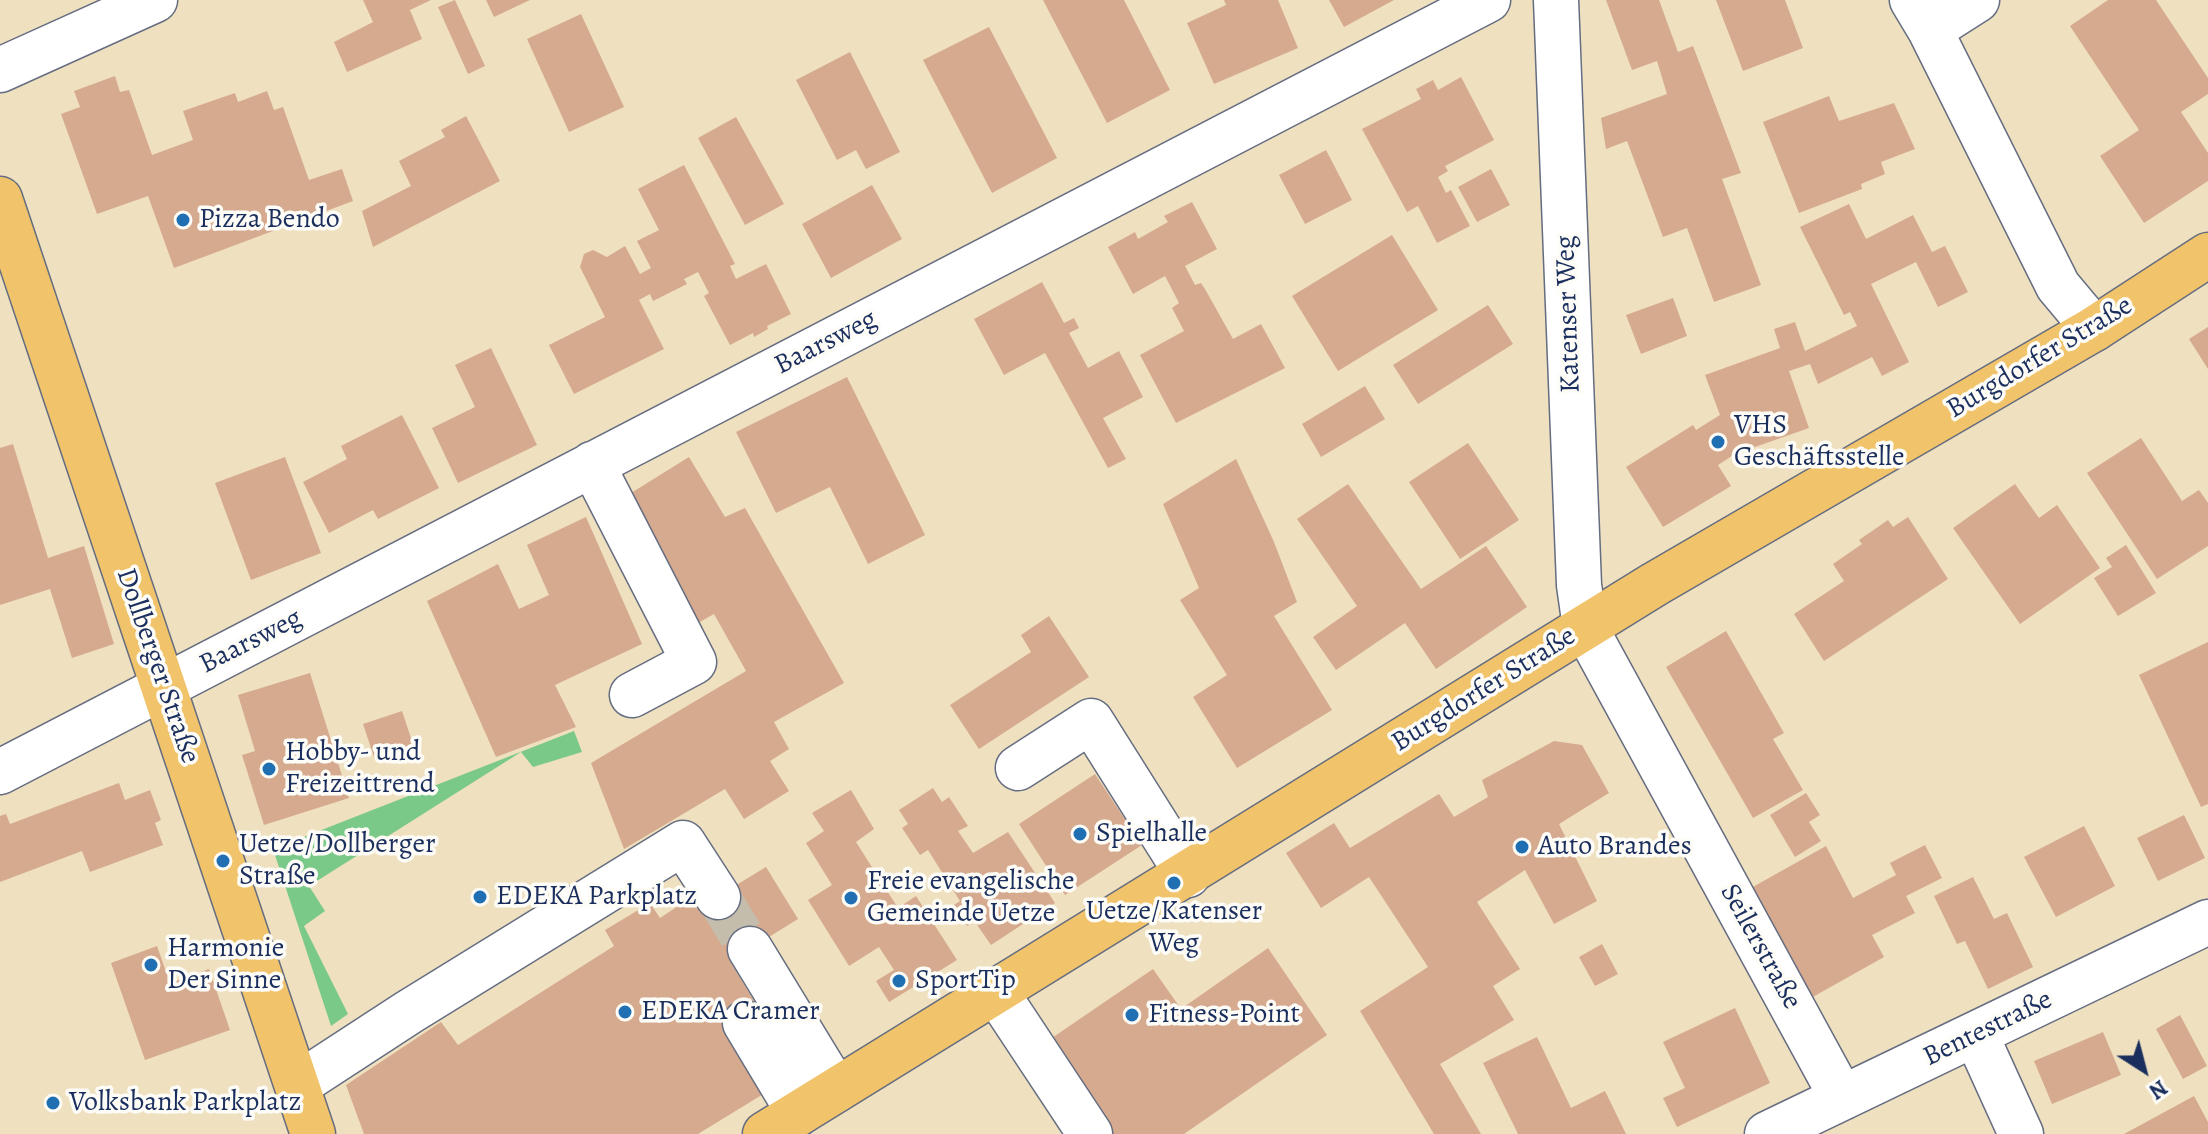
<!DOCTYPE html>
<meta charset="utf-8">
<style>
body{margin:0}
#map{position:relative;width:2208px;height:1134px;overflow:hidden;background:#efe0c0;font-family:Alegreya,serif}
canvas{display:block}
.north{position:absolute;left:2104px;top:1030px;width:80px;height:80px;-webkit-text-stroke:6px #fdfcf7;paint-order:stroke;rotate:144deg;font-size:22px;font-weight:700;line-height:32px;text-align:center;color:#1b2f5e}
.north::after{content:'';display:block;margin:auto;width:28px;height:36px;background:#1b2f5e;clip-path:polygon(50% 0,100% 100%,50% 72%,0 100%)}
</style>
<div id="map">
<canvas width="2208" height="1134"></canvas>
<div class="north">N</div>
</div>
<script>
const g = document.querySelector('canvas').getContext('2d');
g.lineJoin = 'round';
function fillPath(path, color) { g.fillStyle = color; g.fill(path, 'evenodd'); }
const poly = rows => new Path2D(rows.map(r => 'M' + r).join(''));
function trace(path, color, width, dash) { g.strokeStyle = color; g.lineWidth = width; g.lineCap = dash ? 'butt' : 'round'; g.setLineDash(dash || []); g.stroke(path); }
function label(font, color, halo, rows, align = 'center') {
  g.font = font + ' Alegreya,serif'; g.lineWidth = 7; g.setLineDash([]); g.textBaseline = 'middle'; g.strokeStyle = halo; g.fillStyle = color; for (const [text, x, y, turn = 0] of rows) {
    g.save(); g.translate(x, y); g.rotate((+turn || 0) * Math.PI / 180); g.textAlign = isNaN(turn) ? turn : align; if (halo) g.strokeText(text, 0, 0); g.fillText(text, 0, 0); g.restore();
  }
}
fillPath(poly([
 [574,731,582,752,533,767,521,752,309,886,325,911,304,926,348,1014,331,1026,273,849]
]), '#7bc989');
fillPath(poly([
 [363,0,431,0,410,10,422,39,347,72,334,42,373,22],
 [455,0,485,66,468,74,438,7],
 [486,0,530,0,494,17],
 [1043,0,1124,0,1170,90,1107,123],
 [1224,0,1278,0,1298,48,1214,84,1187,23,1226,5],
 [1329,0,1394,0,1344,27],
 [1606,0,1659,0,1678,52,1693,46,1741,173,1722,179,1761,285,1714,302,1687,228,1663,237,1627,141,1606,149,1601,118,1667,94,1657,61,1632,70],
 [1716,0,1785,0,1803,48,1743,71],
 [2108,0,2156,0,2208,78,2208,94,2181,112,2208,153,2208,181,2144,223,2100,156,2139,130,2070,26],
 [581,14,624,107,569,132,527,39],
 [989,27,1057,158,992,193,923,60],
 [850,52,900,152,866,169,856,150,837,160,796,80],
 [115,76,120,92,129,90,152,155,193,140,183,111,235,93,238,102,267,91,274,110,283,107,309,180,342,169,353,201,174,268,148,196,97,214,61,114,80,107,74,91],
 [1461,77,1494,140,1445,166,1448,171,1438,177,1446,193,1451,190,1470,226,1437,243,1418,206,1407,212,1362,129,1421,99,1416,89,1433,80,1438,90],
 [1829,96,1839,121,1894,103,1915,149,1881,162,1885,174,1861,184,1862,189,1799,213,1763,122],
 [466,116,500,181,373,247,362,211,411,186,399,161,445,137,441,130],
 [736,117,784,204,745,225,698,138],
 [1326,150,1352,200,1305,224,1279,175],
 [684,165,735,264,730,266,736,279,766,264,791,314,767,326,768,329,754,337,753,333,730,345,704,296,709,293,698,272,684,279,687,284,653,301,650,294,639,300,664,349,574,394,549,345,605,317,580,267,584,254,593,250,607,257,625,246,640,274,651,268,637,241,659,230,638,189],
 [1491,169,1510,205,1477,222,1458,187],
 [872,185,902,239,831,278,802,224],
 [1192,202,1217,249,1185,266,1195,285,1201,283,1205,289,1233,339,1261,324,1285,368,1176,423,1140,355,1184,331,1172,308,1179,303,1165,276,1133,294,1108,247,1135,232,1138,239,1168,222,1164,216],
 [1849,204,1866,239,1913,215,1932,252,1945,246,1968,292,1938,307,1916,262,1871,284,1909,362,1882,376,1872,357,1818,384,1810,364,1789,371,1809,428,1735,454,1718,465,1731,486,1663,527,1626,467,1693,425,1696,430,1720,415,1705,375,1780,348,1774,329,1795,322,1805,351,1857,326,1850,312,1844,315,1800,227],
 [1392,235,1438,310,1338,371,1292,296],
 [1042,282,1064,323,1074,318,1079,328,1069,333,1088,368,1119,351,1143,397,1103,418,1126,459,1108,468,1045,353,1004,375,974,319],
 [1673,298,1687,336,1641,354,1626,315],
 [1488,305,1513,344,1418,404,1393,365],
 [2208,327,2208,369,2189,339],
 [491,348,537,445,458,483,432,428,475,407,455,365],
 [847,377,925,535,868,564,830,487,776,513,736,432],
 [1365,386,1385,419,1321,457,1302,424],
 [402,415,439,488,378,519,373,510,329,533,303,482,347,459,341,446],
 [2141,438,2182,501,2199,490,2208,503,2208,546,2157,579,2087,473],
 [1468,443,1519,520,1460,559,1409,482],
 [13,444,48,558,84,546,114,644,72,658,50,589,0,605,0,448],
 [285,457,321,553,251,580,215,483],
 [689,457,725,517,745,508,844,683,774,722,789,749,770,761,789,791,744,819,725,789,624,849,591,763,746,671,714,614,698,623,623,498],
 [1236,459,1274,542,1297,602,1274,616,1332,710,1237,768,1193,697,1227,675,1180,600,1199,588,1163,504],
 [1348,484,1421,589,1486,546,1527,607,1436,669,1405,623,1336,670,1313,637,1357,606,1297,519],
 [2015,484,2039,518,2057,505,2100,568,2020,624,1953,528],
 [586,517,642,644,555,685,576,727,496,757,427,601,498,564,519,609,549,595,527,545],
 [1908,517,1948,579,1824,661,1794,614,1844,581,1833,564,1862,544,1859,540,1888,520,1893,527],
 [2126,545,2156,593,2118,616,2094,578,2112,567,2106,558],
 [1049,616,1089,677,979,749,950,705,1031,652,1021,635],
 [1726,631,1784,733,1773,739,1803,790,1753,818,1666,667],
 [2208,642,2208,804,2201,807,2139,675],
 [310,673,349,798,264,825,242,755,255,751,238,695],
 [402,711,414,747,375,760,363,724],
 [1554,741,1582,745,1609,793,1559,824,1597,901,1554,924,1525,870,1477,902,1520,969,1493,986,1514,1020,1440,1064,1481,1134,1434,1134,1360,1011,1428,967,1369,877,1321,908,1286,853,1334,823,1350,848,1439,794,1454,817,1488,797,1482,780],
 [1095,774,1142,845,1065,895,1019,824],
 [119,783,125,800,150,790,161,820,155,823,163,845,90,872,82,851,0,882,0,816,6,814,10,824],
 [933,788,942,802,949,797,968,826,958,831,973,853,1008,832,1055,903,991,945,975,922,967,926,954,905,960,901,928,850,920,855,902,828,908,824,899,810],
 [851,790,874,829,856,842,898,908,916,896,957,960,889,1002,876,981,894,970,879,947,849,966,808,900,832,885,806,843,824,831,812,813],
 [1806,793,1820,815,1809,822,1821,841,1795,857,1770,815],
 [2184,815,2205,858,2158,881,2137,838],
 [2084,826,2115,886,2056,917,2024,857],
 [1925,845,1942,878,1906,896,1915,913,1872,935,1884,957,1811,998,1751,888,1826,846,1853,898,1896,875,1890,863],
 [766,867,798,919,730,961,755,1003,722,1024,765,1093,698,1134,364,1134,346,1085,441,1022,458,1045,614,946,605,930,650,903,660,918,690,898,697,909],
 [1973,877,1994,919,2007,913,2033,967,1988,989,1965,941,1957,944,1934,896],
 [1602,944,1618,974,1595,986,1579,957],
 [157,946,170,983,209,969,230,1030,145,1060,111,963],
 [1268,948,1327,1035,1184,1134,1110,1134,1046,1042,1153,969,1181,1009],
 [1735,1008,1770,1083,1677,1127,1663,1098,1685,1088,1663,1042],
 [2180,1015,2207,1066,2183,1079,2156,1029],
 [2103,1032,2121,1075,2052,1104,2034,1061],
 [1537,1037,1571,1108,1605,1091,1626,1134,1518,1134,1483,1063],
 [2194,1096,2208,1122,2208,1134,2124,1134]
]), '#d6aa8e');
trace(poly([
 [718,897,750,949]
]), '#c5bdac', 44, [44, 22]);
const minor = poly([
 [1556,0,1579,585,1585,627,1842,1098],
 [1912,0,1930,30,2058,286,2094,329],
 [1930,30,1977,0],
 [0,70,155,0],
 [592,464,694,662,632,695],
 [1018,768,1091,721,1188,875],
 [0,772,1488,0],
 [750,949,836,1090],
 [996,992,1090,1134],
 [745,1023,799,1113],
 [1976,1035,2021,1134],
 [297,1085,409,1012,683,843,718,897],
 [1767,1134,2208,922]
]);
const major = poly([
 [0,199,313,1134],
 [765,1134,1655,584,2094,329,2208,255]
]);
trace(minor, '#656d80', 47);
trace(major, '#656d80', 47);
trace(minor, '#fff', 44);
trace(major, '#f1c36a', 44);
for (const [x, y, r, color] of [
 [183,220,8,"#1f6fb2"],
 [1718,442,8,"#1f6fb2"],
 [269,769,8,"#1f6fb2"],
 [1080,834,8,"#1f6fb2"],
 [1522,847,8,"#1f6fb2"],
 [223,861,8,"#1f6fb2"],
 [1174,883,8,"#1f6fb2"],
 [480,897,8,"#1f6fb2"],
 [851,898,8,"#1f6fb2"],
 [151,965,8,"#1f6fb2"],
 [899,981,8,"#1f6fb2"],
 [625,1012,8,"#1f6fb2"],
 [1132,1015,8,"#1f6fb2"],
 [53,1103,8,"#1f6fb2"]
]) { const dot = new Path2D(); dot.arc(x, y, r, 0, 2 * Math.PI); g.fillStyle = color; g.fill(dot); trace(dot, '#fdfcf7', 3); }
label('28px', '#1b2f5e', '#fdfcf7', [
 ["Pizza Bendo",199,220],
 ["VHS",1734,426],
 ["Geschäftsstelle",1734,458],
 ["Hobby- und",285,753],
 ["Freizeittrend",285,785],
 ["Spielhalle",1096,834],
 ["Uetze/Dollberger",239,845],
 ["Straße",239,877],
 ["Auto Brandes",1538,847],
 ["Freie evangelische",867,882],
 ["Gemeinde Uetze",867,914],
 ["EDEKA Parkplatz",496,897],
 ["Uetze/Katenser",1174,912,"center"],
 ["Weg",1174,944,"center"],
 ["Harmonie",167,949],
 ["Der Sinne",167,981],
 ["SportTip",915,981],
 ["EDEKA Cramer",641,1012],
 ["Fitness-Point",1148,1015],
 ["Volksbank Parkplatz",69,1103]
], 'left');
label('28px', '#1b2f5e', '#fdfcf7', [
 ["Katenser Weg",1569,314,-92],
 ["Baarsweg",826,343,-27],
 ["Burgdorfer Straße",2040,358,-31],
 ["Baarsweg",251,642,-27],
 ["Dollberger Straße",157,666,71],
 ["Burgdorfer Straße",1484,690,-32],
 ["Seilerstraße",1760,947,61],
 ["Bentestraße",1988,1029,-26]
]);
</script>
